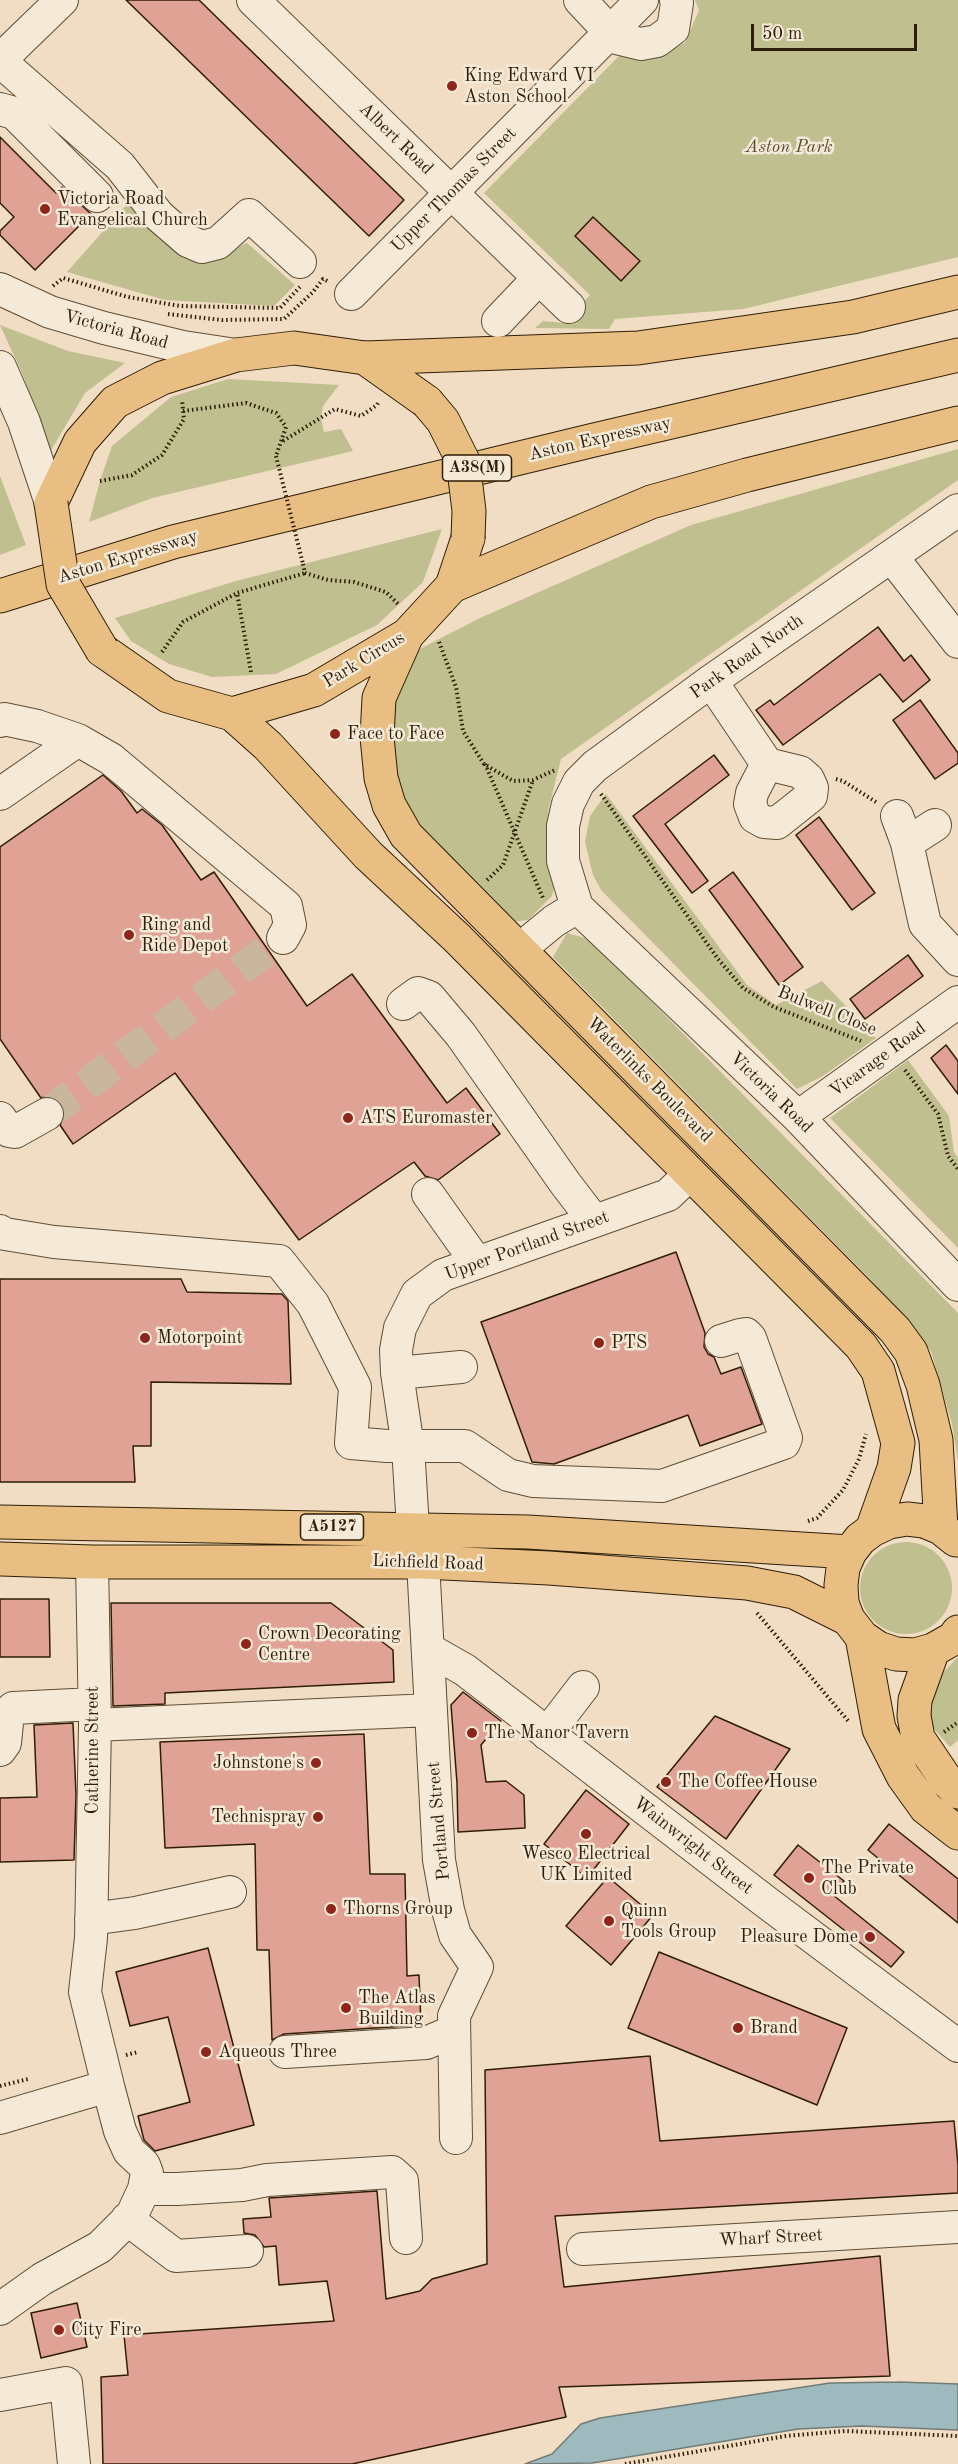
<!DOCTYPE html>
<style>
body{margin:0}
#map{position:relative;width:958px;height:2464px;overflow:hidden;background:#f0ddc3;font-family:"Old Standard TT",serif}
canvas{display:block}
.scale{position:absolute;left:751px;top:24px;width:166px;height:27px;box-sizing:border-box;border:3px solid #2f1e05;border-top:0;padding-left:8px;font-size:18px;line-height:21px;white-space:nowrap;color:#2f1e05;-webkit-text-stroke:4px #f5e9d8;paint-order:stroke}
</style>
<div id="map">
<canvas width="958" height="2464"></canvas>
<div class="scale">50 m</div>
</div>
<script>
const g = document.querySelector('canvas').getContext('2d');
g.lineJoin = 'round';
function fillPath(path, color) { g.fillStyle = color; g.fill(path, 'evenodd'); }
const poly = rows => new Path2D(rows.map(r => 'M' + r).join(''));
function trace(path, color, width, dash) { g.strokeStyle = color; g.lineWidth = width; g.lineCap = dash ? 'butt' : 'round'; g.setLineDash(dash || []); g.stroke(path); }
function label(font, color, halo, rows, align = 'center') {
  g.font = font + ' "Old Standard TT",serif'; g.lineWidth = 5; g.setLineDash([]); g.textBaseline = 'middle'; g.strokeStyle = halo; g.fillStyle = color; for (const [text, x, y, turn = 0] of rows) {
    g.save(); g.translate(x, y); g.rotate((+turn || 0) * Math.PI / 180); g.textAlign = isNaN(turn) ? turn : align; if (halo) g.strokeText(text, 0, 0); g.fillText(text, 0, 0); g.restore();
  }
}
fillPath(poly([
 [695,0,958,0,958,257,743,309,615,319,609,329,535,328,543,321,564,323,590,295,484,193,620,55,649,60,685,43,699,10],
 [129,202,159,239,191,256,212,258,247,243,295,285,274,306,165,300,67,272],
 [0,325,68,351,125,363,85,393,50,452,22,373],
 [228,379,339,385,323,406,321,418,324,432,341,429,353,451,152,498,89,522,100,481,112,446,171,397],
 [958,449,958,480,561,759,548,811,551,866,555,885,552,896,528,920,509,922,413,821,395,782,390,708,418,650,480,618,691,525],
 [0,476,26,545,0,555],
 [442,529,423,582,377,625,276,674,212,677,169,664,131,641,115,618,236,581],
 [606,794,747,985,776,1005,822,981,876,1038,823,1076,797,1089,601,890,593,875,585,842,590,816],
 [567,933,591,940,958,1313,958,1461,952,1424,931,1351,867,1276,553,957],
 [908,1060,949,1116,954,1152,958,1158,958,1248,830,1118],
 '860 1588a46 46 0 1 1 92 0a46 46 0 1 1-92 0Z',
 [958,1657,958,1740,950,1747,928,1722,930,1701,937,1679]
]), '#bfbf90');
const water = poly([
 [899,2382,958,2384,958,2430,862,2426,798,2429,592,2463,525,2464,552,2454,581,2424,600,2418,830,2383,899,2382]
]);
fillPath(water, '#9ebabe');
trace(water, '#727c74', 1.5);
const building = poly([
 [126,0,199,0,404,200,369,236,126,0],
 [0,137,56,193,62,187,91,214,35,270,0,235,0,231,14,217,0,203,0,137],
 [593,217,640,261,621,281,575,236,593,217],
 [878,627,904,661,911,655,930,680,903,702,880,674,783,745,756,710,770,700,774,705,878,627],
 [920,700,958,753,958,763,935,779,893,720,920,700],
 [714,755,729,775,665,824,708,881,692,893,633,816,714,755],
 [103,775,121,791,137,813,142,809,162,825,201,880,214,872,307,1006,352,974,447,1103,466,1088,500,1134,438,1180,425,1176,414,1162,299,1240,175,1073,73,1144,60,1125,65,1115,62,1105,56,1098,48,1096,41,1098,0,1039,0,847,103,775],
 [819,817,875,893,852,910,796,835,819,817],
 [733,872,803,967,779,985,709,890,733,872],
 [908,955,923,976,865,1019,850,999,908,955],
 [946,1045,958,1061,958,1094,931,1058,946,1045],
 [676,1252,705,1333,704,1347,708,1354,714,1357,721,1374,741,1367,762,1424,700,1446,688,1415,554,1464,532,1462,481,1322,676,1252],
 [0,1279,181,1279,187,1292,282,1294,288,1301,291,1384,151,1382,151,1446,133,1446,135,1482,0,1482,0,1279],
 [0,1599,49,1599,50,1657,0,1657,0,1599],
 [111,1603,331,1603,393,1650,394,1682,165,1693,165,1704,113,1706,111,1603],
 [463,1692,501,1721,481,1745,486,1782,506,1781,524,1795,525,1828,458,1832,457,1783,451,1705,463,1692],
 [715,1716,790,1749,726,1839,657,1787,715,1716],
 [73,1723,76,1795,74,1860,0,1862,0,1798,37,1797,34,1725,73,1723],
 [364,1734,370,1874,405,1874,407,1976,419,1975,421,2025,284,2034,272,2040,269,1950,257,1950,255,1844,165,1848,160,1742,364,1734],
 [586,1790,629,1824,587,1878,544,1844,586,1790],
 [889,1824,958,1879,958,1923,868,1850,889,1824],
 [798,1845,844,1881,833,1895,904,1952,891,1967,774,1875,798,1845],
 [608,1877,653,1915,611,1965,566,1926,608,1877],
 [208,1948,254,2125,155,2151,144,2140,138,2116,190,2102,168,2017,130,2026,116,1972,208,1948],
 [659,1952,847,2028,817,2105,628,2028,659,1952],
 [650,2056,660,2141,954,2121,958,2165,958,2193,555,2216,564,2287,880,2256,890,2376,559,2387,566,2417,352,2464,103,2464,101,2377,128,2375,124,2335,334,2321,327,2281,279,2285,276,2246,264,2247,255,2235,244,2233,243,2219,271,2217,269,2198,377,2191,386,2299,420,2291,432,2279,487,2264,485,2070,650,2056],
 [77,2303,87,2347,41,2358,31,2313,77,2303]
]);
fillPath(building, '#e1a296');
trace(building, '#2f1e05', 1.5);
trace(poly([
 [47,1114,283,938]
]), '#c9b79d', 32, [32, 16]);
const minor = poly([
 [253,0,569,307],
 [580,0,611,33],
 [608,36,641,44,657,41,673,29,677,3,676,0],
 [0,60,62,0],
 [0,61,120,166,159,216,188,241,202,247,218,243,249,215,300,262],
 [0,109,14,113,97,196],
 [0,289,50,312,104,328,183,347,236,355],
 [351,294,642,0],
 [498,321,538,279],
 [0,367,24,422,51,503],
 [958,510,711,681,595,766,579,782,568,804,563,826,563,861,577,907,798,1117,958,1285],
 [892,557,958,642],
 [711,681,767,764],
 [0,721,4,719,37,726,78,740,111,759,286,906,290,925,283,938],
 [767,764,800,772,808,779,812,788,811,796,777,823,764,822,755,817,750,804,752,793,767,764],
 [0,794,78,740],
 [897,816,907,843,925,924,958,960],
 [907,843,935,825],
 [520,949,554,921,577,907],
 [403,1004,418,993,429,997,461,1035,565,1183,594,1221],
 [798,1117,958,1002],
 [0,1118,9,1131,15,1132,47,1114],
 [428,1194,477,1263],
 [0,1231,5,1234,54,1242,279,1261,313,1304,355,1387,351,1443,387,1446,465,1446,508,1475,533,1481,662,1486,784,1443,786,1438,750,1338,746,1334,740,1335,721,1341],
 [397,1373,461,1367],
 [413,1528,408,1447,397,1373,396,1350,400,1328,417,1294,443,1275,668,1195,690,1174],
 [92,1562,95,1725,91,1938,85,1992,108,2086],
 [423,1562,439,1860,448,1910,455,1935,477,1967,454,2016,456,2138],
 [428,1649,465,1670,766,1902,958,2046],
 [95,1725,431,1710],
 [547,1734,583,1687],
 [0,1750,5,1743,8,1713,13,1708,94,1704],
 [91,1919,135,1913,230,1892],
 [285,2052,426,2043,454,2031],
 [0,2118,108,2086,120,2131,129,2151,144,2165,147,2173,144,2189,132,2215,100,2247,42,2279,0,2309],
 [144,2189,177,2189,242,2185,267,2180,392,2172,402,2181,406,2238],
 [127,2219,176,2256,247,2251],
 [583,2249,958,2227],
 [0,2395,66,2383,74,2464]
]);
const major = poly([
 [51,503,80,442,115,402,162,378,236,355,294,348,365,358,427,402],
 [407,635,379,698,377,737,381,778,389,805,406,835,895,1330,911,1352,923,1385,936,1440,941,1528],
 [102,650,168,696,232,714,314,690,407,635,452,586,468,538],
 [232,714,268,746,368,855,457,938,861,1346,878,1371,898,1443,894,1468,872,1530],
 [0,1522,528,1532,850,1552],
 [956,1540,941,1528,924,1521,907,1519,889,1522,872,1530,860,1539,850,1552,843,1568,841,1585,842,1603,848,1619,862,1637,878,1648,896,1654,915,1655,933,1650,954,1638,958,1632],
 [0,1559,92,1562,423,1562,549,1568,747,1583,794,1592,848,1619],
 [862,1637,879,1729,903,1776,926,1808,958,1833],
 [933,1650,915,1700,914,1716,918,1738,947,1781,958,1792]
]);
const highway = poly([
 [365,358,638,348,853,317,958,292],
 [452,586,651,502,747,475,958,423],
 [0,596,173,542,594,440,958,355]
]);
trace(minor, '#5f4e34', 34);
trace(major, '#2f1e05', 35);
trace(highway, '#2f1e05', 35);
trace(poly([
 [53,286,63,278,128,297,180,306,280,308,300,287],
 [168,314,222,320,284,319,312,293,323,279,329,282],
 [183,411,246,403,276,413,286,427,276,456],
 [283,441,335,409,361,416,377,405,379,401],
 [100,481,132,475,162,455,184,419,182,400],
 [303,564,305,573,328,580,354,582,386,592,398,604],
 [439,642,456,687,463,731,484,764,513,781,533,780,555,770],
 [162,652,183,622,237,593],
 [251,672,237,593,305,573],
 [485,764,543,898],
 [836,779,843,781,876,802],
 [601,794,718,959,743,988,774,1007,861,1041],
 [487,880,503,865,533,780],
 [905,1070,938,1114,948,1156,958,1169],
 [808,1521,817,1518,843,1490,859,1459,866,1434],
 [757,1613,849,1722],
 [944,1732,958,1722],
 [126,2055,138,2052],
 [0,2086,28,2079],
 [625,2464,786,2436,845,2431,958,2436]
]), '#2f1e05', 4, [1.5, 3]);
trace(minor, '#f5e9d8', 32);
trace(major, '#e8be82', 33);
trace(highway, '#e8be82', 33);
const majorBridge = poly([
 [427,402,443,421,463,461,469,511,468,538],
 [51,503,63,584,102,650]
]);
trace(majorBridge, '#2f1e05', 35, []);
trace(poly([
 [276,456,303,564]
]), '#2f1e05', 4, [1.5, 3]);
trace(majorBridge, '#e8be82', 33);
for (const [x, y, r, color] of [
 [452,86,6,"#8f2418"],
 [45,209,6,"#8f2418"],
 [335,734,6,"#8f2418"],
 [129,935,6,"#8f2418"],
 [348,1118,6,"#8f2418"],
 [145,1338,6,"#8f2418"],
 [599,1343,6,"#8f2418"],
 [246,1644,6,"#8f2418"],
 [472,1733,6,"#8f2418"],
 [316,1763,6,"#8f2418"],
 [666,1782,6,"#8f2418"],
 [318,1817,6,"#8f2418"],
 [586,1834,6,"#8f2418"],
 [809,1878,6,"#8f2418"],
 [331,1909,6,"#8f2418"],
 [609,1921,6,"#8f2418"],
 [870,1937,6,"#8f2418"],
 [346,2008,6,"#8f2418"],
 [738,2028,6,"#8f2418"],
 [206,2052,6,"#8f2418"],
 [59,2330,6,"#8f2418"]
]) { const dot = new Path2D(); dot.arc(x, y, r, 0, 2 * Math.PI); g.fillStyle = color; g.fill(dot); trace(dot, '#f5e9d8', 2); }
for (const [x, y, w] of [
 [477,468,69],
 [332,1527,63]
]) { const box = new Path2D(); box.roundRect(x - w / 2, y - 13, w, 26, 4.5); g.fillStyle = '#f5e9d8'; g.fill(box); trace(box, '#2f1e05', 1.5); }
label('bold 16px', '#2f1e05', null, [
 ["A38(M)",477,468],
 ["A5127",332,1527]
]);
label('18px', '#2f1e05', '#f5e9d8', [
 ["King Edward VI",464,76],
 ["Aston School",464,97],
 ["Victoria Road",57,199],
 ["Evangelical Church",57,220],
 ["Face to Face",347,734],
 ["Ring and",141,925],
 ["Ride Depot",141,946],
 ["ATS Euromaster",360,1118],
 ["Motorpoint",157,1338],
 ["PTS",611,1343],
 ["Crown Decorating",258,1634],
 ["Centre",258,1655],
 ["The Manor Tavern",484,1733],
 ["Johnstone's",304,1763,"right"],
 ["The Coffee House",678,1782],
 ["Technispray",306,1817,"right"],
 ["Wesco Electrical",586,1854,"center"],
 ["UK Limited",586,1875,"center"],
 ["The Private",821,1868],
 ["Club",821,1889],
 ["Thorns Group",343,1909],
 ["Quinn",621,1911],
 ["Tools Group",621,1932],
 ["Pleasure Dome",858,1937,"right"],
 ["The Atlas",358,1998],
 ["Building",358,2019],
 ["Brand",750,2028],
 ["Aqueous Three",218,2052],
 ["City Fire",71,2330]
], 'left');
label('18px', '#2f1e05', '#f5e9d8', [
 ["Albert Road",396,139,44],
 ["Upper Thomas Street",454,190,-45],
 ["Victoria Road",116,330,15],
 ["Aston Expressway",600,439,-13],
 ["Aston Expressway",128,557,-17],
 ["Park Road North",747,657,-35],
 ["Park Circus",364,660,-31],
 ["Bulwell Close",827,1011,22],
 ["Vicarage Road",878,1060,-36],
 ["Waterlinks Boulevard",649,1080,45],
 ["Victoria Road",771,1093,44],
 ["Upper Portland Street",527,1246,-20],
 ["Lichfield Road",428,1563,2],
 ["Catherine Street",93,1750,-90],
 ["Portland Street",439,1821,-95],
 ["Wainwright Street",693,1846,38],
 ["Wharf Street",771,2238,-3]
]);
label('italic 18px', '#5a4e2f', '#f5e9d8', [
 ["Aston Park",789,147]
]);
</script>
